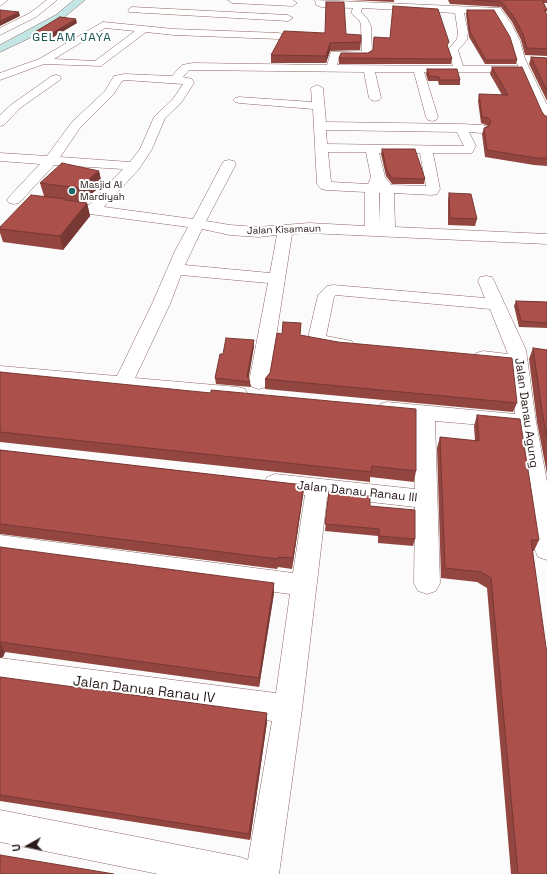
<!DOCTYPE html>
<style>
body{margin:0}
#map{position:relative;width:547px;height:874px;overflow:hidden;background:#fbfbfb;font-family:"Space Grotesk",sans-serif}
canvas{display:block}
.north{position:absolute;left:8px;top:826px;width:40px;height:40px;-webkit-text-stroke:3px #fff;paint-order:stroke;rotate:262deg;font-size:11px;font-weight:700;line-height:16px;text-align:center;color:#281a18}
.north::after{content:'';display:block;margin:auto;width:14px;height:18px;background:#281a18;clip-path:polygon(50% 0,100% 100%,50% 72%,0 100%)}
</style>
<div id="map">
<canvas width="547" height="874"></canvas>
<div class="north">U</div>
</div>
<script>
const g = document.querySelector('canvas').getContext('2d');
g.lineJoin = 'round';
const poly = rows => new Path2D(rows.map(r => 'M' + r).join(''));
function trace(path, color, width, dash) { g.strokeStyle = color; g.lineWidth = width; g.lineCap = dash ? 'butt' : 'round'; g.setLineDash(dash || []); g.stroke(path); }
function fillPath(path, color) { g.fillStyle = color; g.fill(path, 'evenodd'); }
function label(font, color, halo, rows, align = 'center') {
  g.font = font + ' "Space Grotesk",sans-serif'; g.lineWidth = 4; g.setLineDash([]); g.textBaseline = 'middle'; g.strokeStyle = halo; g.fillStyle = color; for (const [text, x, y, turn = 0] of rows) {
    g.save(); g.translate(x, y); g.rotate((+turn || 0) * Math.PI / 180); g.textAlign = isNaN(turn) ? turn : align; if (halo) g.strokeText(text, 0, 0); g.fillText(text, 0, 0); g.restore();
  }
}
const street = poly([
 [0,0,8,0,0,6,0,0],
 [47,0,57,0,36,17,0,35,0,28,30,13,47,0],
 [228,0,293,0,297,3,293,6,232,3,228,0],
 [315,0,500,8,511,23,520,41,525,59,547,105,547,122,543,121,541,118,521,72,424,72,438,117,436,120,432,121,428,120,426,117,414,72,375,72,381,98,379,100,375,101,371,100,369,98,364,72,189,70,183,77,192,79,194,83,181,103,165,118,152,149,139,169,104,207,193,219,222,164,224,161,229,160,234,161,236,164,206,221,230,225,258,227,309,223,365,226,365,192,326,190,321,189,317,184,313,109,239,103,235,102,233,100,235,98,239,97,312,102,311,88,317,85,323,88,326,122,461,124,482,125,486,126,488,129,486,132,482,133,469,132,476,146,472,153,433,153,440,189,437,194,432,195,394,193,395,227,547,234,547,244,309,233,292,234,269,382,266,387,259,389,252,387,249,382,268,283,181,275,170,304,135,378,238,387,245,389,248,394,245,399,238,401,0,378,0,366,117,376,152,304,175,251,188,227,60,210,55,209,53,206,55,203,60,202,89,205,123,169,54,165,19,203,14,204,9,203,7,200,9,197,40,164,0,161,0,153,47,156,72,122,105,91,114,76,125,74,172,76,182,65,193,63,327,65,331,52,362,51,361,26,360,21,351,13,353,8,321,7,316,5,315,0],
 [362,8,455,13,458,32,457,39,448,50,453,66,337,65,339,57,367,57,372,54,371,26,367,18,361,12,362,8],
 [464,13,494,13,510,41,518,66,463,66,458,50,467,40,468,32,464,13],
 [125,80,183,84,173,99,154,117,140,149,130,162,60,157,80,128,113,95,122,81,125,80],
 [326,130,457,132,464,146,327,144,326,130],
 [328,152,366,152,371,177,368,184,331,182,328,152],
 [379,153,420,153,426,186,391,185,385,177,379,153],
 [379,193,380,193,380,224,379,193],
 [202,229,230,235,258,237,277,235,270,273,185,265,202,229],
 [132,7,288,15,293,18,288,21,129,12,128,10,132,7],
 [103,22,174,29,279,33,284,36,279,39,174,35,146,32,101,66,44,64,0,80,0,73,39,59,103,22],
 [105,28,135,31,95,61,54,59,105,28],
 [56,75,60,76,61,78,60,80,20,108,4,125,0,126,0,115,12,104,52,76,56,75],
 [486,276,492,277,494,281,526,350,536,422,547,482,547,560,538,557,535,550,517,428,435,421,440,583,436,591,427,594,418,591,414,583,415,507,327,497,302,709,279,874,158,874,0,842,0,810,240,857,248,860,272,721,0,684,0,658,276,693,290,594,0,555,0,535,293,573,305,495,275,492,267,489,264,483,267,477,275,474,415,489,415,419,380,414,377,409,380,404,387,402,515,414,510,366,483,363,476,361,474,357,476,353,483,351,508,354,490,309,336,295,334,297,326,336,352,341,354,345,352,349,345,351,313,345,308,338,318,295,327,286,333,285,485,298,478,281,480,277,486,276]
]);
const secondary = poly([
 [74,0,85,0,62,19,36,35,0,52,0,45,56,15,74,0]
]);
trace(street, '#8c6864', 1);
trace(secondary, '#8c6864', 1);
fillPath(street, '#fff');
fillPath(secondary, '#c2e6e4');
fillPath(poly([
 [350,0,394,0,394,2],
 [448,0,547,0,547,3,544,3,547,10,546,13,547,15,547,56,525,55,521,40,512,22,501,7,450,4],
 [467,10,517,60,516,64,485,64,469,37,466,14],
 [77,23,50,39,34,37,33,33],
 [346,34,361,42,360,50,330,51,326,63,271,63,271,55],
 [374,37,448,47,452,59,451,64,339,64,339,58,368,53,373,50],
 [531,57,547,58,547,101,529,64],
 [492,67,542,112,545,116,547,116,547,166,534,165,485,157,482,134,484,128,488,126,486,125,481,123,478,101,479,94,502,95,490,74],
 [427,69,460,80,460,85,439,85,438,81,428,81,426,74],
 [382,149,425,179,424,184,392,184,386,176,381,154],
 [99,171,102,185,81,202,87,203,90,216,63,250,3,242,0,233,0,227,44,196,40,183],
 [449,193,477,219,475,226,448,225,448,200],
 [516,301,547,302,547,328,519,327,514,306],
 [300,335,517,403,513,412,265,389,265,379],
 [254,346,248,378,250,382,251,387,216,384,215,378,223,354],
 [533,348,547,350,547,474,537,422,529,359],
 [0,372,416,471,414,482,370,477,370,482,0,442],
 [477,415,539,540,534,551,533,551,547,874,511,874,487,588,477,582,441,578,437,448,440,437,475,441,474,426],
 [0,450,304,485,303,495,292,569,278,567,277,569,0,534],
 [329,491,370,506,415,539,413,546,378,543,378,536,325,531],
 [0,547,274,593,259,687,5,652,3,657,0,658],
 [0,677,267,722,250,840,0,801]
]), '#934540');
fillPath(poly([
 [19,12,20,16,0,26,0,21],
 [76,19,77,23,50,39,49,35],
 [330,43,330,51,326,63,326,56],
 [99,171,102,185,81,203,78,188],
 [87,203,90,216,63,250,60,236],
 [254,340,254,346,248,382,247,376],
 [304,485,303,495,292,569,293,558],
 [274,583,274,593,259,687,259,678],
 [0,643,5,652,3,657,0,658],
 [267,713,267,722,250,840,249,834]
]), '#783834');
const building = poly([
 [474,0,542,0,547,10,544,10,547,15,547,49,527,48,523,34,514,17,502,2,474,0],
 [326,2,344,2,346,34,361,35,361,42,330,43,326,56,271,55,284,31,325,33,326,2],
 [393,6,438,9,449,42,447,45,452,59,339,58,341,53,368,53,373,50,374,37,390,38,393,6],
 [0,10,19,12,0,21,0,10],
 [467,10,494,10,510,37,517,60,486,60,470,32,467,10],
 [60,17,76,19,49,35,33,33,60,17],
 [531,57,547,58,547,91,531,57],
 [492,67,522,67,542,112,545,116,547,116,547,158,536,158,487,150,484,128,489,126,491,121,488,118,482,117,479,94,508,95,492,67],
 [427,69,457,69,460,80,439,80,439,77,429,76,427,69],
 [382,149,415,149,425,179,392,178,387,171,382,149],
 [62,163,99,171,78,188,40,183,62,163],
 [449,193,471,194,477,219,450,218,449,193],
 [31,195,66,199,65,200,87,203,60,236,0,229,0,227,31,195],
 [516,301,547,302,547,323,521,321,516,301],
 [283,322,301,323,300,335,338,342,512,358,517,403,265,379,270,373,277,333,282,334,283,322],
 [226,338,254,340,247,376,250,382,215,378,220,354,223,354,226,338],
 [533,348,547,350,547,438,542,411,533,348],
 [0,372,211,393,211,390,416,409,416,471,372,466,371,472,0,432,0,372],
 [477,415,520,419,539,540,531,540,547,654,547,874,518,874,491,578,481,572,445,568,440,437,479,441,477,415],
 [0,450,304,485,293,558,278,557,278,559,0,524,0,450],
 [329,491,370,496,370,506,415,510,415,539,379,536,379,529,325,524,329,491],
 [0,547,274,583,259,678,0,642,0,547],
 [0,677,267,713,249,834,0,795,0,677],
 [0,855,114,874,0,874,0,855]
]);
fillPath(building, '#ab504a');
trace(building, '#783834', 1);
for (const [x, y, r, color] of [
 [72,191,4,"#1b6865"]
]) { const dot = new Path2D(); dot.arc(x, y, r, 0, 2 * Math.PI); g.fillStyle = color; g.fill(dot); trace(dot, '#fff', 1.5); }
label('10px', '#281a18', '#fff', [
 ["Masjid Al",80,185],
 ["Mardiyah",80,197]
], 'left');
label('10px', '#281a18', '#fff', [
 ["Jalan Kisamaun",284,230,-2]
]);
g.letterSpacing = '1px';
label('12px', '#185451', '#fff', [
 ["GELAM JAYA",72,38]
]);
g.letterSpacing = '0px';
label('12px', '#281a18', '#fff', [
 ["Jalan Danau Agung",526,413,82],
 ["Jalan Danau Ranau III",357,492,6]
]);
label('14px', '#281a18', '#fff', [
 ["Jalan Danua Ranau IV",144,690,7]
]);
</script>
